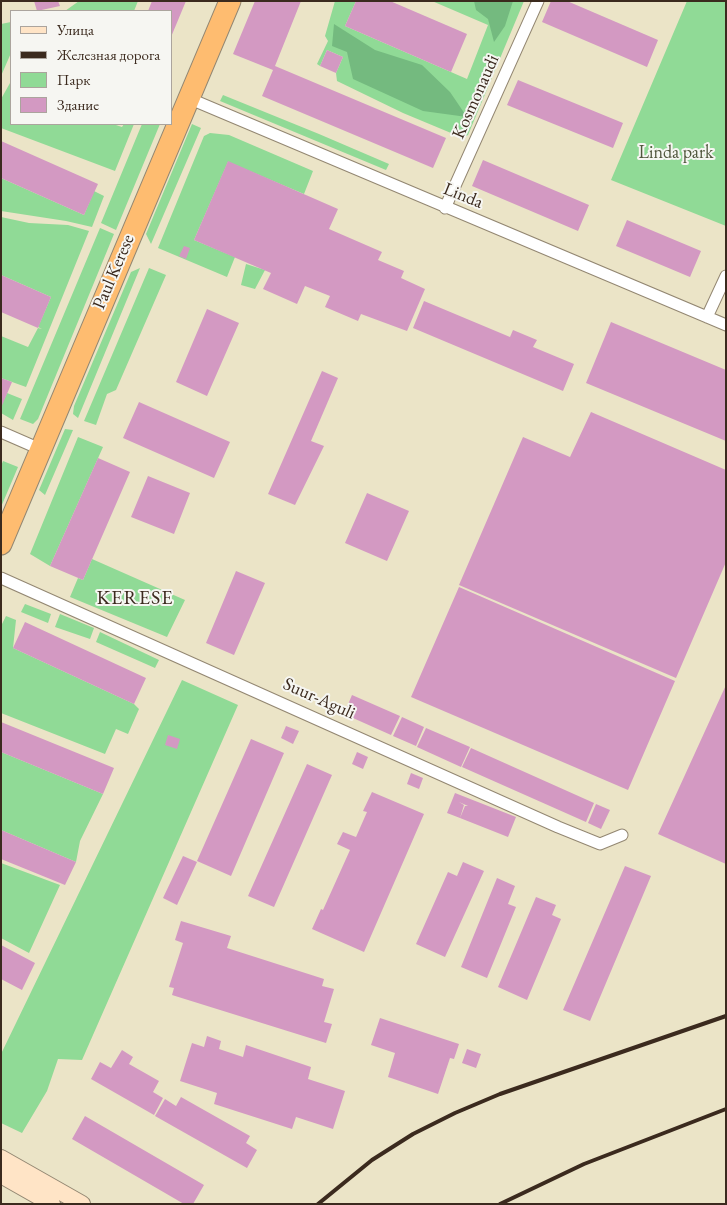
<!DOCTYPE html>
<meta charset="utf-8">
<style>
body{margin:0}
#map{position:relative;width:727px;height:1205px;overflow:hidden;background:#ebe4c7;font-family:"EB Garamond",serif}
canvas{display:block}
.frame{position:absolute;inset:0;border:2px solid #3b2a1e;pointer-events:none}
.legend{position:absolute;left:10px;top:10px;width:162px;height:115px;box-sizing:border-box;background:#f6f6f2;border:1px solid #aba49d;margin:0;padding:6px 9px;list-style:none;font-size:15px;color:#3b2a1e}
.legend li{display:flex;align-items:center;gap:10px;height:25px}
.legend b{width:25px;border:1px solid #aba49d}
</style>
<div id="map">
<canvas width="727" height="1205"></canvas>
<div class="frame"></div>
<ul class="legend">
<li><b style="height:6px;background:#ffe4c6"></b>Улица</li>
<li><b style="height:6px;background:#3b2a1e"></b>Железная дорога</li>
<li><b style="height:14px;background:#90da96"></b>Парк</li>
<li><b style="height:14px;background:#d399c2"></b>Здание</li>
</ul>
</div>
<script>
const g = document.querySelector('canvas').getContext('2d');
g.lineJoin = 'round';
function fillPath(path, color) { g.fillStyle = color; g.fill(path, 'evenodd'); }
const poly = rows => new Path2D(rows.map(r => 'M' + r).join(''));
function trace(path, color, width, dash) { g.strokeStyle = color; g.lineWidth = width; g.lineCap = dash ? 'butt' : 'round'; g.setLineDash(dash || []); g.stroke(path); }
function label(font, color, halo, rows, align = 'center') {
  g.font = font + ' "EB Garamond",serif'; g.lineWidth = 4; g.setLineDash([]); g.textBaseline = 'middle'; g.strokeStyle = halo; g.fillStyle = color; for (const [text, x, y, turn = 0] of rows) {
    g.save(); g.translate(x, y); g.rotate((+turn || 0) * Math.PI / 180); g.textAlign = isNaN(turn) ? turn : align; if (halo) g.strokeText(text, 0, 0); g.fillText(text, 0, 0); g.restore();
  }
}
fillPath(poly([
 [79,1,138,1,134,11,65,11],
 [335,1,356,1,345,26,467,79,488,25,432,1,524,1,468,135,463,138,403,113,337,81,336,73,343,57,327,50,320,66,317,64,328,41,325,36],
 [687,1,726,1,726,226,611,180],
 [11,22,11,53,1,76,1,24],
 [10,83,11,124,113,124,122,127,124,124,134,124,115,171,1,128,1,99],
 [223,95,319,134,389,164,386,170,220,101],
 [142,124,160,124,116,230,101,223],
 [192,124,201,128,151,244,146,234],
 [210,133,229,135,313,171,304,194,228,162,194,240,235,257,227,277,158,248,204,136],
 [1,178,84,215,94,191,104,196,92,227,66,221,1,211],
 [1,217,29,223,68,225,89,231,26,387,1,378,1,336,28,347,38,328,42,329,38,327,51,297,1,275],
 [100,228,114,234,38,419,33,424,20,419],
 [246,264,265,270,255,289,241,285],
 [140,268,78,418,73,414,74,406,131,272],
 [149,268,166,275,116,390,107,394,96,425,84,421],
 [7,393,22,399,13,420,1,413,1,406],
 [65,429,73,430,45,495,39,490],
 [78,437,103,447,50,566,30,554],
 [3,461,18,467,1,507,1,466],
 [92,559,185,600,167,637,70,597,78,578,83,580],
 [25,604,51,614,48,623,21,612],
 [60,614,94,628,90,639,55,627],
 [6,616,16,620,13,648,134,704,139,709,128,734,116,729,105,754,1,713,1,626],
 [100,632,159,660,155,668,96,642],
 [182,680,238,705,82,1060,58,1059,47,1091,22,1133,1,1123,1,1054],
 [1,752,103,794,80,841,76,862,1,830],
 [1,863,60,885,29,953,1,938]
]), '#90da96');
fillPath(poly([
 [474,1,513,1,505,26,494,42,488,19,476,10],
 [334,24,375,50,422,65,450,92,467,117,423,111,353,79,347,52,332,46]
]), '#74ba7f');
fillPath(poly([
 [34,1,58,1,60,6,37,11],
 [152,1,186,1,171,37,171,11,148,11],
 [255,1,301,1,275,66,446,138,433,168,262,96,273,70,233,54],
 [356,1,390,1,467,34,451,72,345,26],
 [551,1,567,1,658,40,647,67,542,22],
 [327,50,343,57,336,73,320,66],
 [518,80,623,123,613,148,507,105],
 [1,141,98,184,84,215,1,178],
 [483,160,589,205,578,231,472,186],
 [228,161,338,209,329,229,382,252,378,260,404,271,401,278,425,289,407,331,361,314,358,321,325,307,330,296,305,286,297,304,263,289,271,273,194,240],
 [627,220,701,251,690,277,616,246],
 [184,246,190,248,186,259,179,256],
 [1,275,51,297,38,328,1,312],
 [424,301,510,337,513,330,537,340,533,347,574,364,563,391,413,328],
 [207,309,239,323,207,396,176,382],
 [611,322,726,370,726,441,586,383],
 [322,371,338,378,311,441,324,446,295,505,268,494],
 [1,378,12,382,1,408],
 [139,402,230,442,214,478,123,438],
 [591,412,726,470,726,562,676,678,459,585,523,437,570,457],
 [98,458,130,472,83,580,50,566],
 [148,476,190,493,174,534,131,517],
 [367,493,409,511,387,561,345,543],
 [236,571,265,583,234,655,206,643],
 [459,587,675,681,628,790,411,697],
 [25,622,146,678,134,704,13,648],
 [726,685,726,864,658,834],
 [352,695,400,716,391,735,344,714],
 [402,717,424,727,416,746,393,736],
 [1,722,114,768,103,794,1,752],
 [286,726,299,731,293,744,281,738],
 [426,728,470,747,461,767,417,747],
 [168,735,180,739,177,749,165,745],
 [251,739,284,753,231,876,197,861],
 [471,748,594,803,586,822,462,767],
 [357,752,368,757,363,769,352,764],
 [307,764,332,775,274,907,248,896],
 [411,773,423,778,419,789,407,784],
 [372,792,424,814,364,952,312,929,321,909,323,910,350,850,337,844,343,832,356,837,367,812,363,811],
 [455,793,516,817,508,837,460,818,465,806,468,806,459,802,464,805,460,818,447,813],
 [596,804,610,810,601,829,588,823],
 [1,830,76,862,65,885,1,859],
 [183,856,197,862,177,905,163,898],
 [463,862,484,871,445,957,416,944,448,872,457,876],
 [625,866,651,876,590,1021,563,1010],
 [497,878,515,886,508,904,516,907,487,978,461,967],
 [536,897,556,905,552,915,561,919,527,1000,498,987],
 [181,921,231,936,227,948,324,979,322,986,334,989,324,1022,332,1024,326,1043,172,995,174,988,169,987,183,943,175,940],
 [1,945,35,963,22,990,1,979],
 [380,1018,459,1044,454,1059,450,1058,438,1094,388,1077,395,1053,371,1045],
 [207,1036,221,1041,219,1049,243,1057,246,1045,311,1067,308,1079,345,1091,333,1129,296,1117,292,1129,214,1104,217,1093,180,1081,192,1043,204,1047],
 [467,1049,481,1054,476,1068,462,1063],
 [122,1050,133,1057,129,1064,159,1081,153,1092,163,1098,154,1115,91,1079,100,1062,111,1068],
 [181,1097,250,1136,246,1143,257,1150,247,1168,155,1116,165,1099,176,1106],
 [85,1116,204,1185,193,1204,184,1204,72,1139]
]), '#d399c2');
const street = poly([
 [188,98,726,325],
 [445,208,538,1],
 [707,317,726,276],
 [1,432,40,449],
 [1,578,558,827,600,844,622,835]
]);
const secondary = poly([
 [1,1158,82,1204],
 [1,1175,52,1204]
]);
const highway = poly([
 [1,544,230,1]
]);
trace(street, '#938772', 13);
trace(secondary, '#938772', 18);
trace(highway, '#938772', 23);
trace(street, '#fff', 11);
trace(secondary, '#ffe4c6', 16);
trace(highway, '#febc70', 21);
trace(poly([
 [318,1204,372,1160,413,1134,455,1113,500,1094,726,1016],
 [500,1204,584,1164,726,1109]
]), '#3b2a1e', 4);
label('18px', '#3b2a1e', '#f6f6f2', [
 ["Kosmonaudi",476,97,-66],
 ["Linda",463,196,22],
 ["Paul Kerese",114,272,-67],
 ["Suur-Aguli",319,699,24]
]);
label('18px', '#50563c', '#f6f6f2', [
 ["Linda park",676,153]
]);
g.letterSpacing = '1px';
label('20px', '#3b2a1e', '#f6f6f2', [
 ["KERESE",135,599]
]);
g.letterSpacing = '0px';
</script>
